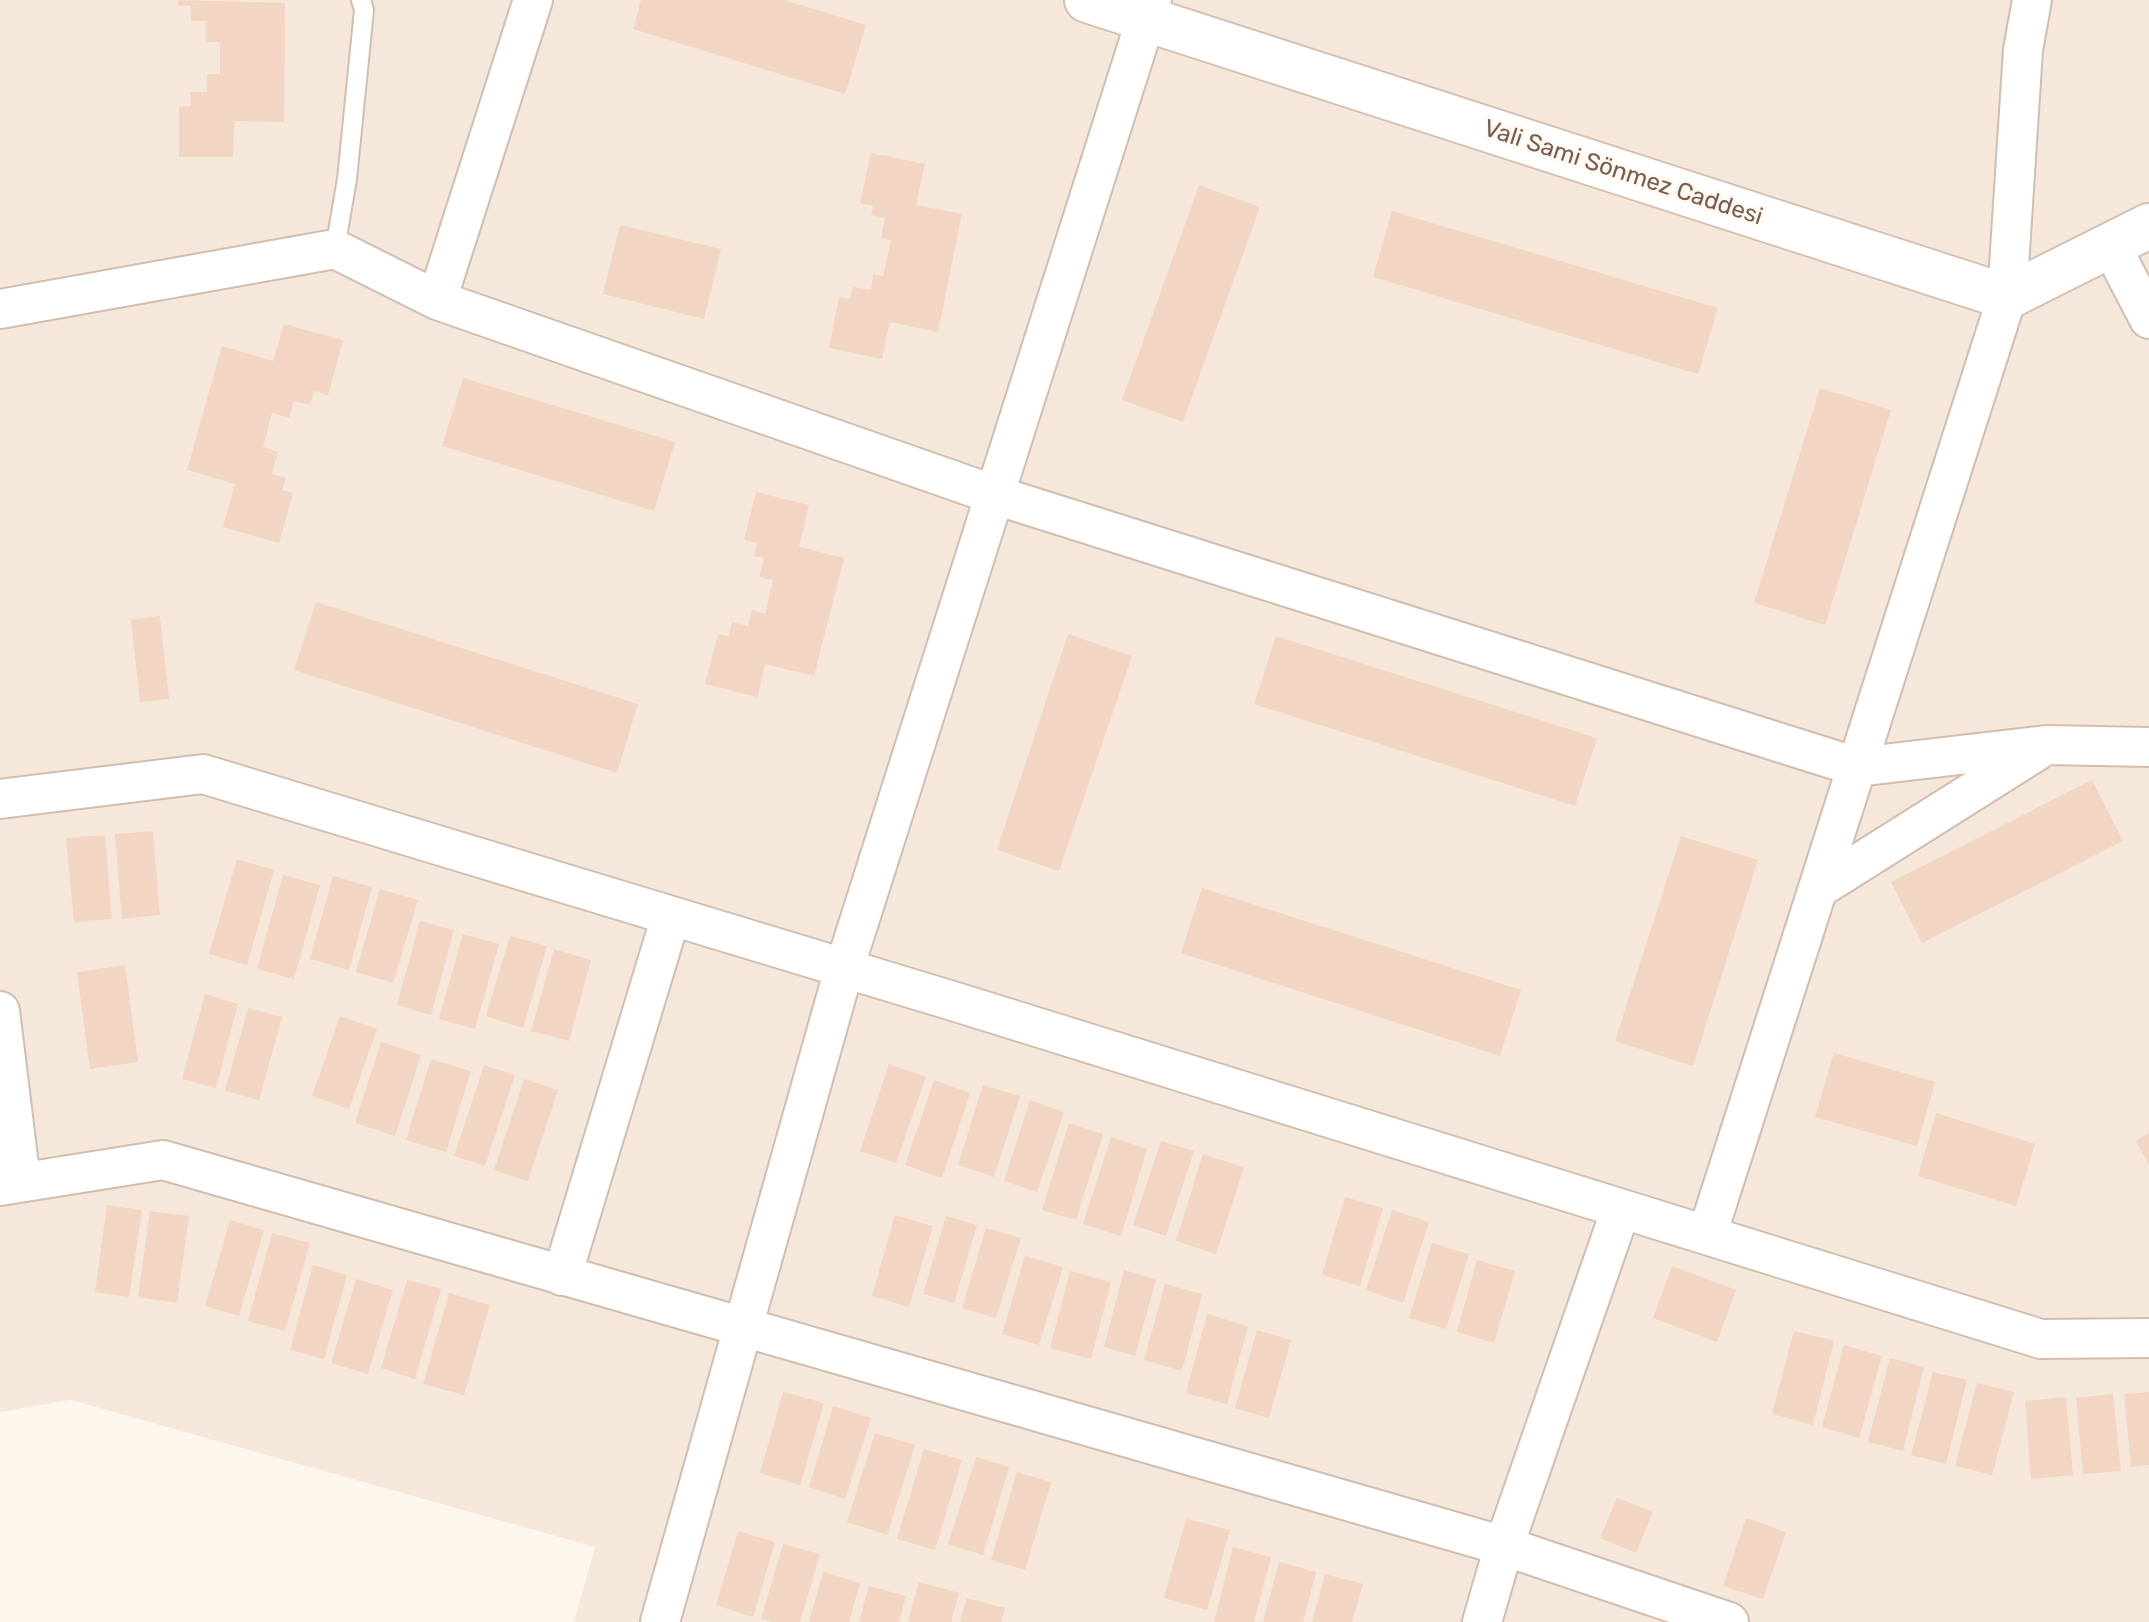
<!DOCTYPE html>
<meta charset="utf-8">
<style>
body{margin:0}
canvas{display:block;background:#fdf6ec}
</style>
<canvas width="2149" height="1622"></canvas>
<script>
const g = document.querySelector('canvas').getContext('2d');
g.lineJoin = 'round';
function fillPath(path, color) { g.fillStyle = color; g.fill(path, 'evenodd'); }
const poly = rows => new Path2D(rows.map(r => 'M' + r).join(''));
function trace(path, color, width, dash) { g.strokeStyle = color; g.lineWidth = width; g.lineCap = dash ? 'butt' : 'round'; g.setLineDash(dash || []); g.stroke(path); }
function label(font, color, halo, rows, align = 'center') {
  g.font = font + ' Rubik,sans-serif'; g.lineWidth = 6; g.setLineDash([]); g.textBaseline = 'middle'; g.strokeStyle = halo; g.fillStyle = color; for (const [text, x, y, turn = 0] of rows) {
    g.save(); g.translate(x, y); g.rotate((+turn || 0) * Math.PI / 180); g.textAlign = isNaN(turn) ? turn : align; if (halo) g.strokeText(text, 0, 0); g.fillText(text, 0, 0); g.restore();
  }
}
fillPath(poly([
 [0,0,2149,0,2149,1622,574,1622,595,1547,71,1400,0,1412]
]), '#f5e8da');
fillPath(poly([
 [178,0,285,3,284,122,234,121,233,157,179,157,179,107,191,106,190,92,207,92,207,74,220,74,220,42,206,42,206,21,191,21,191,6,178,6],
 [641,0,784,0,866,25,845,94,633,29],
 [871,153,925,164,916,205,962,214,938,332,890,322,882,359,829,348,839,297,850,299,853,287,871,290,873,274,883,276,891,240,881,238,885,218,871,215,873,206,860,203],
 [1199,185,1260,207,1183,422,1122,400],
 [1392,211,1718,308,1698,374,1373,277],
 [620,225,721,249,704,319,603,294],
 [284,324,343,340,328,395,314,391,310,405,294,401,289,418,272,413,263,447,278,452,272,474,286,478,282,490,293,493,279,543,223,527,235,484,187,470,222,346,273,361],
 [463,378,675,442,654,511,442,446],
 [1820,388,1891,410,1825,625,1754,603],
 [756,492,809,505,799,547,844,558,814,676,765,664,758,697,705,684,718,634,729,636,732,622,748,626,752,610,765,614,773,580,759,577,764,558,754,556,757,543,744,540],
 [316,602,638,704,617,773,294,670],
 [160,616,169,699,140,702,131,620],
 [1068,634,1132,656,1059,871,997,850],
 [1276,636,1597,738,1575,806,1254,704],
 [2092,780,2123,841,1922,943,1891,882],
 [153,831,160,915,122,919,115,834],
 [105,835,112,919,74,922,66,838],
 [1681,836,1758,860,1693,1066,1615,1041],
 [237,859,274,870,247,965,209,954],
 [283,875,320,885,294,979,257,969],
 [333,876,372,887,349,970,310,959],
 [1202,888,1521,990,1500,1056,1181,953],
 [380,889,418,900,393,983,356,972],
 [420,921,454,930,431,1015,397,1005],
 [463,934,499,944,475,1029,439,1019],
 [510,936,547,946,523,1028,486,1016],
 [554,949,591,960,569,1041,531,1031],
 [125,965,138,1062,90,1069,77,972],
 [205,994,238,1004,216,1088,182,1079],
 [248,1008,282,1017,259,1100,225,1091],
 [340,1016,377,1029,349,1109,312,1096],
 [381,1042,421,1055,395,1136,355,1123],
 [1834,1053,1935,1082,1917,1146,1815,1117],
 [431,1059,471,1071,446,1152,406,1140],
 [889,1064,926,1077,896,1163,860,1151],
 [484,1065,515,1075,485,1166,454,1156],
 [524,1079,558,1090,528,1181,494,1170],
 [934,1080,970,1093,942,1178,905,1165],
 [983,1085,1020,1096,994,1177,958,1165],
 [1030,1100,1064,1112,1037,1192,1004,1181],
 [1936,1113,2035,1144,2016,1206,1918,1176],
 [1069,1123,1103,1134,1076,1220,1042,1210],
 [2149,1133,2149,1165,2136,1141],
 [1111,1137,1147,1149,1121,1236,1083,1224],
 [1161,1141,1194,1151,1166,1236,1133,1225],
 [1203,1154,1244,1167,1216,1254,1176,1241],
 [1345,1197,1383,1208,1360,1286,1322,1275],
 [107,1205,142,1210,129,1297,95,1292],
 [1392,1210,1429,1222,1403,1303,1366,1290],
 [150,1211,189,1216,177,1303,138,1297],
 [895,1215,933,1226,909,1307,872,1296],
 [946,1216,977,1225,954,1303,923,1294],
 [230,1220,264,1230,239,1316,205,1306],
 [986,1228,1021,1238,996,1318,962,1308],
 [272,1233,310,1243,285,1331,248,1321],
 [1432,1243,1469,1254,1446,1329,1409,1318],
 [1025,1256,1063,1267,1039,1345,1002,1334],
 [1477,1260,1515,1271,1494,1343,1457,1332],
 [313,1265,347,1275,324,1359,290,1350],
 [1672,1266,1736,1290,1717,1342,1653,1318],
 [1124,1270,1156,1279,1135,1356,1104,1347],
 [1070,1271,1111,1282,1091,1359,1050,1348],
 [356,1279,393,1290,368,1374,331,1363],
 [407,1280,441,1289,415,1379,381,1368],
 [1165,1284,1202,1294,1182,1371,1144,1360],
 [449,1293,490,1305,464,1395,423,1384],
 [1207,1314,1248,1326,1227,1404,1186,1393],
 [1257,1330,1291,1340,1269,1418,1235,1408],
 [1794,1331,1834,1341,1813,1425,1772,1414],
 [1844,1345,1882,1356,1859,1438,1822,1427],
 [1890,1358,1924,1367,1903,1451,1868,1442],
 [1933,1372,1967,1380,1946,1464,1911,1455],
 [1977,1383,2014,1392,1992,1475,1955,1466],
 [783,1392,824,1403,800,1485,760,1473],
 [2149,1392,2149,1465,2131,1467,2124,1394],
 [2113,1394,2121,1471,2083,1474,2076,1398],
 [2066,1397,2073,1475,2031,1479,2025,1401],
 [833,1406,871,1418,845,1499,809,1487],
 [875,1433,915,1445,887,1535,847,1522],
 [924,1449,962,1460,935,1550,897,1539],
 [976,1457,1009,1467,983,1555,948,1544],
 [1017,1472,1051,1482,1025,1570,991,1560],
 [1617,1498,1653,1512,1636,1553,1600,1538],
 [1746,1518,1786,1532,1763,1599,1723,1586],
 [1186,1519,1230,1530,1207,1610,1164,1598],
 [738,1531,775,1542,753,1617,716,1605],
 [783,1544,820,1554,800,1622,773,1622,761,1619],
 [1233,1547,1271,1557,1254,1622,1214,1622],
 [1279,1562,1316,1572,1303,1622,1263,1622],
 [823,1572,860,1583,849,1622,809,1622],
 [1325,1574,1363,1584,1352,1622,1312,1622],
 [919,1582,959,1593,951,1622,908,1622],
 [869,1586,906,1596,899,1622,859,1622],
 [967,1598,1005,1608,1001,1622,960,1622]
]), '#f3d5c3');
const lane = poly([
 [335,249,347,179,364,10,361,0]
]);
const street = poly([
 [2111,246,2149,319],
 [437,300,533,0],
 [0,309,335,249,437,300,995,495,1857,767,2046,745,2149,747],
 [0,799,203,774,956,1002,2041,1339,2149,1338],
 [1818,889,2037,751],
 [0,1011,21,1182],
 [0,1186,163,1160,1504,1546,1729,1622],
 [1707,1235,2007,297,2023,50,2032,0],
 [562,1276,671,916],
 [660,1622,844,969,1152,0],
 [1482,1622,1504,1546,1621,1209]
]);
const secondary = poly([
 [1087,0,2007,297,2149,226]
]);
trace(lane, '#d1beb0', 22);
trace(street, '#d1beb0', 42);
trace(secondary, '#d6c0b0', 48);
trace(lane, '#fff', 18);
trace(street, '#fff', 38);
trace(secondary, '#fff', 44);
label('24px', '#7a5c4d', '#fffaf3', [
 ["Vali Sami Sönmez Caddesi",1623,173,18]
]);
</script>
